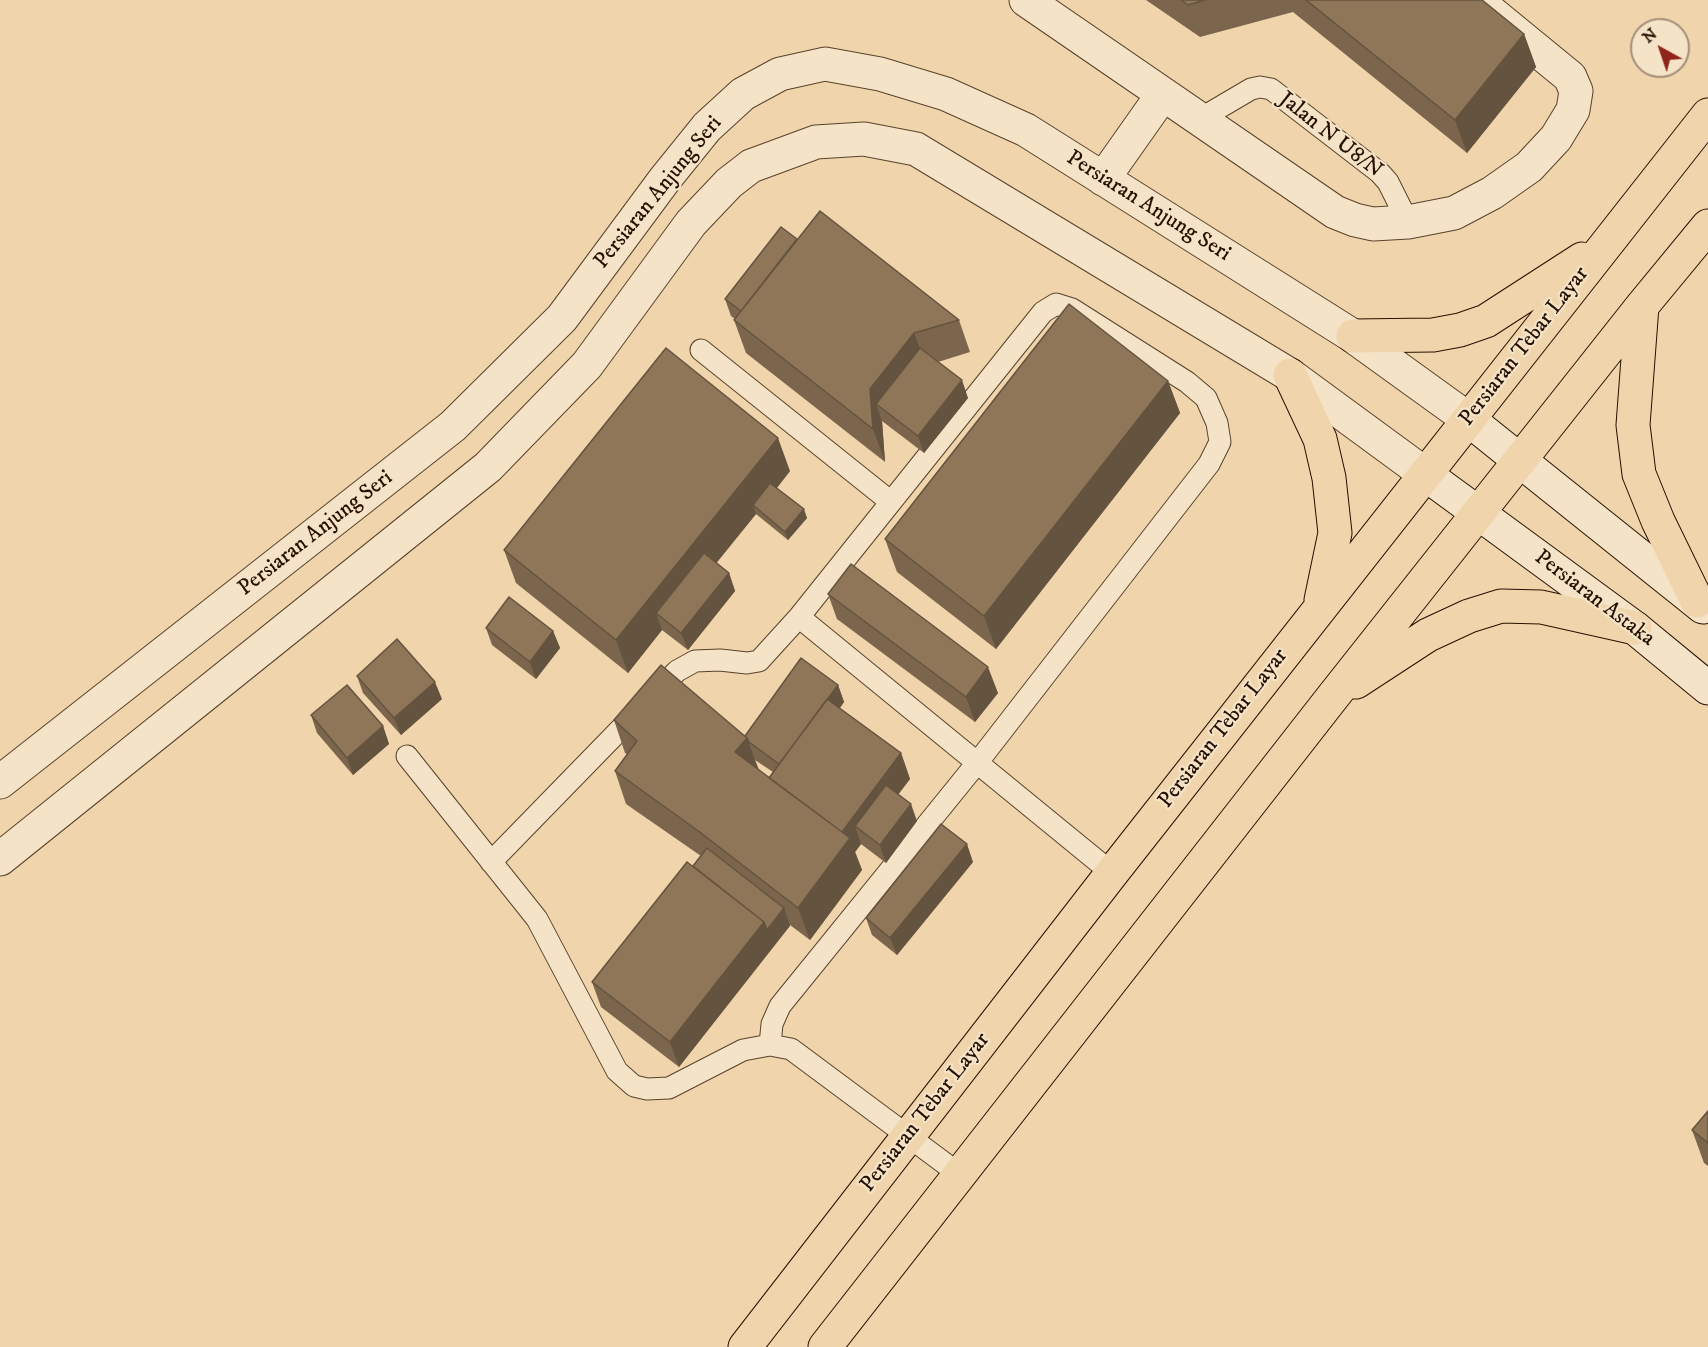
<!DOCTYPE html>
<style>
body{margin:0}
#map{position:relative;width:1708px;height:1347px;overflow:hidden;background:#f0d4ab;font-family:"IM FELL DW Pica",serif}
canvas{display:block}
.north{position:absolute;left:1630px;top:18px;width:60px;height:60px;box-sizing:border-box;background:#f5e3c8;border:2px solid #a28f78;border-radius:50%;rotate:320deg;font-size:16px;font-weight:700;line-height:24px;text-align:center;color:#261100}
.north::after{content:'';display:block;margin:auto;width:21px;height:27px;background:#8f2418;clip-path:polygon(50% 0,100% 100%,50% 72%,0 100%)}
</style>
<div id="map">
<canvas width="1708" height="1347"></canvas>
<div class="north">N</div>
</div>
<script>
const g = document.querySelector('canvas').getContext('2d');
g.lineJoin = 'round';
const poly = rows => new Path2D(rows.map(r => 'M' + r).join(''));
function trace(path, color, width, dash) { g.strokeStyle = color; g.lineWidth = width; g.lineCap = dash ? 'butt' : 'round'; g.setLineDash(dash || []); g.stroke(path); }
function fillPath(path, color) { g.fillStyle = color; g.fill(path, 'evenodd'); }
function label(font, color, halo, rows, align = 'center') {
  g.font = font + ' "IM FELL DW Pica",serif'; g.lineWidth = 4.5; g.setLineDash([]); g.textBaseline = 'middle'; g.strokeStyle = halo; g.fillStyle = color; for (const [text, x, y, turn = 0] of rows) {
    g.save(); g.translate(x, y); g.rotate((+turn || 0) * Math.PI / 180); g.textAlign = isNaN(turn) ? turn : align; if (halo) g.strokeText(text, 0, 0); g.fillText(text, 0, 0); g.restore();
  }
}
const service = poly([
 [1200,119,1251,89,1260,87,1271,89,1380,173,1388,182,1408,222],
 [701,350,891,502],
 [799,617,1112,873],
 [407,756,537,919,617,1071,634,1086,647,1089,669,1088,743,1050,770,1045,791,1049,959,1174],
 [491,862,677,671,695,661,720,660,747,663,759,661,799,617,1043,312,1056,304,1072,309,1187,382,1206,398,1217,423,1220,442,1209,464,977,763,780,1006,772,1024,770,1045]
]);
const minor = poly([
 [1026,0,1335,212,1355,220,1373,224,1408,222,1454,213,1492,193,1529,167,1556,138,1573,110,1576,91,1570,77,1476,0],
 [1103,179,1163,94]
]);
const tertiary = poly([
 [0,782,453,426,562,318,665,179,707,127,743,94,780,74,825,64,880,74,946,94,1026,130,1353,336,1468,419],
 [0,859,488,467,587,365,691,223,729,183,751,166,816,142,864,139,916,149,1290,375,1425,474]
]);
const secondary = poly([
 [1468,419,1703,607],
 [1425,474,1635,628,1708,688]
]);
const primary = poly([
 [1642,306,1633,425,1639,474,1658,521,1697,601],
 [1353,336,1433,335,1460,330,1486,321,1582,259],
 [1290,375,1320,439,1329,478,1335,533,1321,600],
 [1356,682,1428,635,1469,616,1501,606,1541,607,1635,628],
 [745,1347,1112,873,1708,115],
 [825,1347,1331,699,1642,306,1708,226]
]);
trace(service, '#58422b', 23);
trace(minor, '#58422b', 35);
trace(tertiary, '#58422b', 35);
trace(secondary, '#261100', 35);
trace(primary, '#261100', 35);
trace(service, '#f5e3c8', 21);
trace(minor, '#f5e3c8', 33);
trace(tertiary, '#f5e3c8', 33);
trace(secondary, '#f5e3c8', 33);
trace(primary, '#f0d4ab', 33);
fillPath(poly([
 [1146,0,1482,0,1524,34,1536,67,1467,153,1293,12,1200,37],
 [797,239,959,320,970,352,938,362,968,398,924,453,882,421,885,462,746,353,734,320,735,319,731,316,725,299],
 [1168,381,1180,413,996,649,897,572,885,539],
 [790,471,777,488,807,518,788,540,756,514,716,563,729,573,735,591,688,650,662,630,628,673,516,583,504,550],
 [828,594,998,693,975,722,837,619],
 [486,628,553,631,560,648,536,679,492,645],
 [357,676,442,699,401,735,363,693],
 [838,685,844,702,840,708,901,753,910,779,898,794,917,821,886,863,861,844,855,852,862,870,810,940,790,925,679,1067,601,1007,592,982,701,856,626,804,615,771,627,754,625,753,614,720,745,736],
 [755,760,773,772,769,778,759,770],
 [311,715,383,726,389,744,353,775,317,733],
 [973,862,897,955,872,935,866,918],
 [1708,1111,1708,1166,1704,1163,1692,1130]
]), '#7b654d');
fillPath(poly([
 [1524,34,1536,67,1467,153,1455,120],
 [914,333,926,365,876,404,882,421,885,462,873,429,870,389],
 [962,380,968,398,924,453,918,436],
 [1168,381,1180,413,996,649,984,616],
 [778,438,790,471,759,510,753,505,756,514,668,623,656,613,662,630,628,673,616,640],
 [804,509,807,518,788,540,785,532],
 [729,573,735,591,688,650,681,633],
 [553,631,560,648,536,679,530,662],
 [988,667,998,693,975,722,966,697],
 [435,682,442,699,401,735,394,718],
 [838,685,844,702,786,782,780,765],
 [383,726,389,744,353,775,347,758],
 [747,738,759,771,735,752],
 [901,753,910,779,867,836,855,826,861,844,855,852,862,870,810,940,798,908,839,835],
 [911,804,917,821,886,863,880,845],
 [967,844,973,862,897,955,890,938],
 [784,908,790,926,679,1067,670,1042,764,922]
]), '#64533e');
const building = poly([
 [1181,0,1205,0,1188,5,1181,0],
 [1306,0,1482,0,1524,34,1455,120,1306,0],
 [820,211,959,320,914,333,870,389,873,429,734,320,820,211],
 [781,227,797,239,741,311,725,299,781,227],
 [1069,304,1168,381,984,616,885,539,1069,304],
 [666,348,778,438,616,640,504,550,666,348],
 [920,348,962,380,918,436,876,404,920,348],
 [770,483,804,509,785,532,753,505,770,483],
 [704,553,729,573,681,633,656,613,704,553],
 [851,564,988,667,966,697,828,594,851,564],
 [509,597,553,631,530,662,486,628,509,597],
 [397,639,435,682,394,718,357,676,397,639],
 [801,658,838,685,779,764,749,742,747,738,745,736,801,658],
 [661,665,747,738,735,752,850,838,798,908,701,833,615,771,637,741,614,720,661,665],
 [347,685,383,726,347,758,311,715,347,685],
 [827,699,901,753,842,832,769,778,827,699],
 [886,785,911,804,880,845,855,826,886,785],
 [941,824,967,844,890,938,866,918,941,824],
 [707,848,784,908,767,930,764,922,693,866,707,848],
 [687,862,764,922,670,1042,592,982,687,862],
 [1708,1111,1708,1143,1692,1130,1708,1111]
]);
fillPath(building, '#8f7659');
trace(building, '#64533e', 1.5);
label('22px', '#261100', '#f5e3c8', [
 ["Jalan N U8/N",1330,136,38],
 ["Persiaran Anjung Seri",659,193,-51],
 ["Persiaran Anjung Seri",1148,207,32],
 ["Persiaran Tebar Layar",1525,347,-52],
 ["Persiaran Anjung Seri",316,534,-38],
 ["Persiaran Astaka",1594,599,37],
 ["Persiaran Tebar Layar",1224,729,-52],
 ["Persiaran Tebar Layar",926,1113,-52]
]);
</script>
